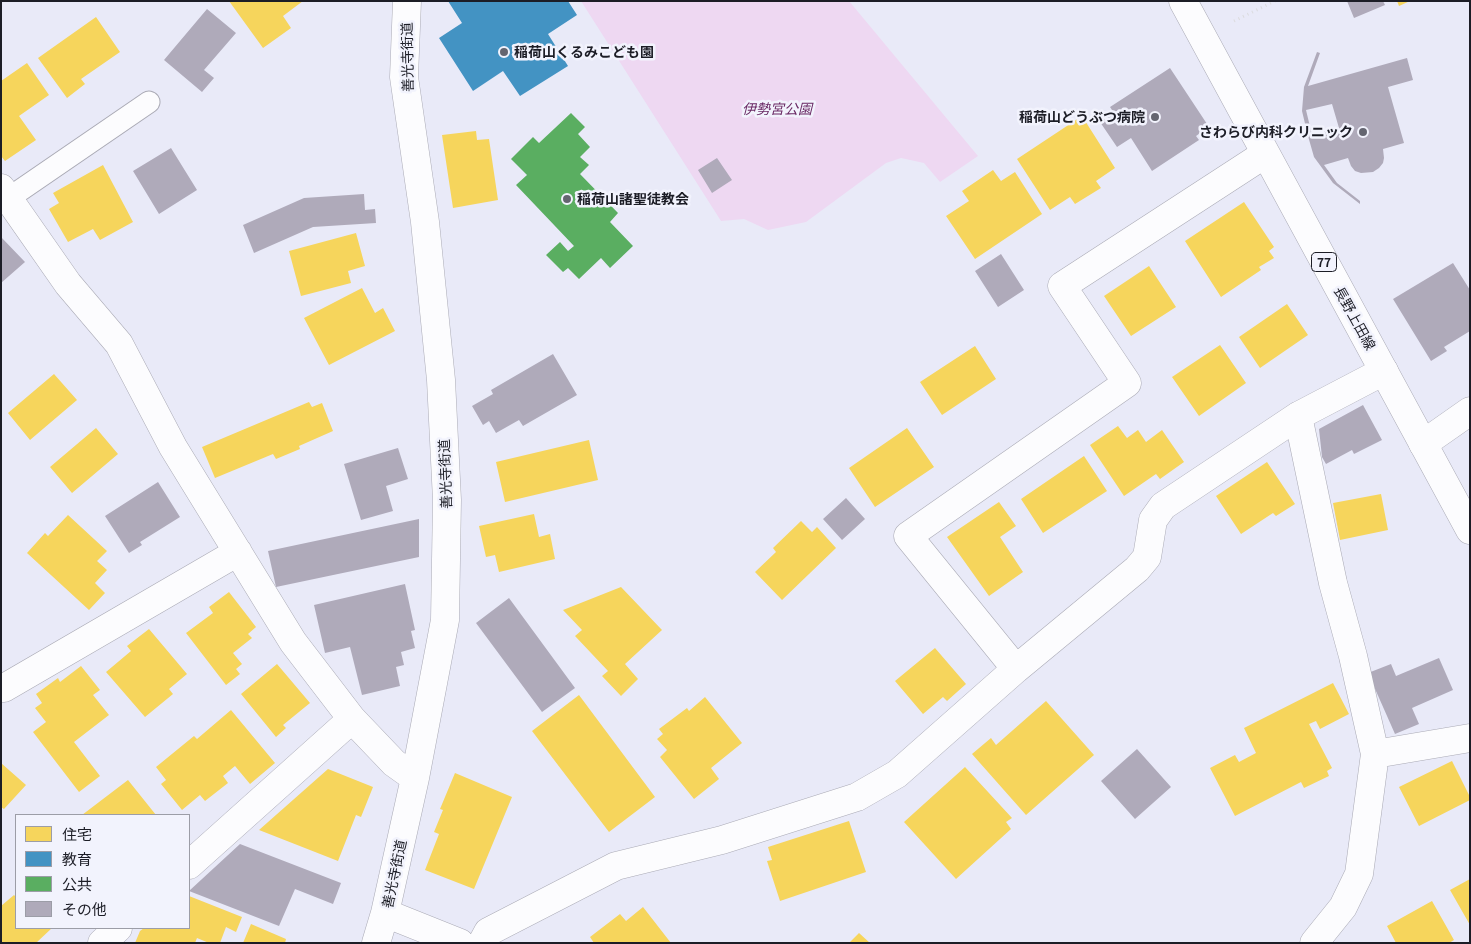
<!DOCTYPE html>
<meta charset="utf-8">
<style>
body{margin:0}
#map{position:relative;width:1471px;height:944px;overflow:hidden;background:#e9eaf8;font-family:Georgia,"Noto Sans JP",serif}
canvas{display:block}
.frame{position:absolute;inset:0;border:2px solid #1c1d26;pointer-events:none}
.legend{position:absolute;left:15px;top:814px;width:175px;height:115px;box-sizing:border-box;background:#f2f3fd;border:1px solid #9c9da7;margin:0;padding:6px 9px;list-style:none;font-size:15px;color:#1c1d26}
.legend li{display:flex;align-items:center;gap:10px;height:25px}
.legend b{width:25px;border:1px solid #9c9da7}
</style>
<div id="map">
<canvas width="1471" height="944"></canvas>
<div class="frame"></div>
<ul class="legend">
<li><b style="height:14px;background:#f6d55c"></b>住宅</li>
<li><b style="height:14px;background:#4393c3"></b>教育</li>
<li><b style="height:14px;background:#5aae61"></b>公共</li>
<li><b style="height:14px;background:#afaaba"></b>その他</li>
</ul>
</div>
<script>
const g = document.querySelector('canvas').getContext('2d');
g.lineJoin = 'round';
function fillPath(path, color) { g.fillStyle = color; g.fill(path, 'evenodd'); }
const poly = rows => new Path2D(rows.map(r => 'M' + r).join(''));
function trace(path, color, width, dash) { g.strokeStyle = color; g.lineWidth = width; g.lineCap = dash ? 'butt' : 'round'; g.setLineDash(dash || []); g.stroke(path); }
function label(font, color, halo, rows, align = 'center') {
  g.font = font + ' Georgia,"Noto Sans JP",serif'; g.lineWidth = 5; g.setLineDash([]); g.textBaseline = 'middle'; g.strokeStyle = halo; g.fillStyle = color; for (const [text, x, y, turn = 0] of rows) {
    g.save(); g.translate(x, y); g.rotate((+turn || 0) * Math.PI / 180); g.textAlign = isNaN(turn) ? turn : align; if (halo) g.strokeText(text, 0, 0); g.fillText(text, 0, 0); g.restore();
  }
}
fillPath(poly([
 [581,1,849,1,978,156,940,182,924,163,901,158,886,163,806,222,768,230,744,219,721,221]
]), '#eed8f2');
fillPath(poly([
 [229,1,303,1,283,16,291,28,263,48],
 [1397,1,1410,1,1399,6],
 [96,17,120,52,81,79,85,84,67,98,38,58],
 [27,63,49,95,19,116,36,140,5,161,1,156,1,81],
 [1082,116,1115,168,1096,181,1101,188,1075,204,1070,197,1050,210,1017,159],
 [476,131,477,140,489,139,498,200,453,208,442,135],
 [103,165,133,222,100,240,93,229,68,242,49,209,59,203,53,193],
 [993,170,1001,181,1015,172,1042,214,975,259,946,216,969,201,962,191],
 [1244,202,1274,247,1269,251,1274,258,1259,267,1261,270,1221,297,1185,241],
 [356,233,365,266,348,271,351,283,301,296,289,251],
 [1149,266,1176,307,1131,336,1104,296],
 [362,288,375,313,383,308,395,331,329,365,304,318],
 [1287,304,1308,335,1260,368,1239,337],
 [1220,345,1246,383,1199,416,1172,377],
 [975,346,996,379,942,415,920,382],
 [54,374,77,400,30,440,8,413],
 [309,402,312,407,322,403,333,431,299,446,300,449,276,459,273,454,215,478,202,447],
 [1118,426,1127,438,1138,430,1146,442,1162,430,1184,462,1160,479,1156,474,1124,496,1090,445],
 [96,428,118,454,72,493,50,467],
 [907,428,934,467,875,507,849,468],
 [589,440,598,480,505,502,496,462],
 [1084,456,1107,491,1043,533,1021,499],
 [1267,462,1295,504,1276,516,1273,513,1241,534,1216,496],
 [1381,494,1388,530,1340,540,1333,503],
 [999,502,1016,526,1000,537,1023,572,989,596,947,537],
 [534,514,539,537,550,534,555,559,499,572,495,555,486,557,479,526],
 [68,515,107,551,97,561,107,570,95,583,105,593,89,610,27,553,45,533,48,536],
 [801,521,812,532,817,527,836,548,782,600,755,572,776,552,773,548],
 [621,587,662,630,625,664,638,679,621,696,602,676,608,671,575,636,582,630,563,610],
 [229,592,256,627,248,634,252,638,233,653,242,664,236,669,240,674,226,685,186,633,213,613,209,607],
 [149,629,187,674,169,689,173,694,145,717,106,672,131,651,127,646],
 [935,648,966,684,947,701,943,697,923,714,895,681],
 [277,664,310,703,283,725,286,728,276,737,241,694],
 [81,666,100,690,93,695,109,715,74,742,100,776,79,792,33,732,46,722,35,708,42,703,36,694,58,678,60,682],
 [1333,683,1349,714,1320,729,1316,721,1309,724,1332,768,1327,771,1329,776,1304,788,1301,782,1235,816,1210,768,1235,755,1239,762,1256,753,1244,728],
 [579,695,655,797,609,832,532,731],
 [705,697,742,743,711,768,719,779,694,799,660,757,667,750,657,739,663,734,659,729,687,708,689,711],
 [1046,701,1094,755,1026,815,972,754,991,738,996,745],
 [231,710,275,763,250,784,235,766,223,776,228,783,205,801,200,795,182,810,161,784,166,780,156,767,194,736,197,739],
 [1452,761,1470,797,1470,800,1419,826,1399,787],
 [1,763,26,785,4,809,1,807],
 [965,767,1012,818,1006,822,1011,829,956,879,904,822],
 [328,769,373,787,361,817,356,815,338,861,259,830],
 [455,773,512,797,474,889,425,870,439,834,434,832,443,810,440,809],
 [128,780,156,815,82,815],
 [849,821,866,872,780,901,767,861,772,860,768,847],
 [1470,879,1470,925,1450,890],
 [14,895,16,897,16,928,52,928,36,943,1,943,1,906],
 [189,896,242,917,236,932,226,927,220,943,209,943,197,938,195,943,135,943,140,931,144,928,189,928],
 [1432,901,1454,940,1449,943,1396,943,1387,926],
 [643,907,671,943,594,943,590,937,620,914,626,921],
 [251,924,286,939,285,943,243,943],
 [859,933,870,943,849,943]
]), '#f6d55c');
fillPath(poly([
 [448,1,568,1,577,15,548,34,568,66,520,96,503,71,473,91,439,38,462,23]
]), '#4393c3');
fillPath(poly([
 [571,113,585,127,578,134,590,147,580,157,589,165,580,174,618,213,610,222,633,246,610,268,601,258,579,279,568,268,563,272,546,255,560,242,568,251,574,246,516,185,527,175,511,159,533,137,539,143]
]), '#5aae61');
fillPath(poly([
 [1347,1,1383,1,1385,5,1354,18],
 [207,9,236,33,204,70,214,78,202,92,164,60],
 [1317,52,1320,53,1308,86,1407,58,1413,80,1388,87,1404,143,1383,149,1384,158,1383,163,1379,168,1373,172,1361,173,1355,171,1351,166,1348,158,1324,165,1337,183,1360,201,1360,204,1333,183,1314,157,1308,136,1302,111,1304,87],
 [1332,104,1339,128,1312,135,1306,110],
 [1170,68,1209,127,1196,136,1199,140,1152,171,1131,138,1117,147,1100,122,1114,113,1110,107],
 [171,148,197,190,159,214,133,171],
 [717,158,732,180,712,193,698,170],
 [364,194,365,210,375,209,376,223,313,227,254,253,243,225,304,198],
 [1,237,25,262,1,283],
 [1001,254,1024,290,998,307,975,271],
 [1453,263,1470,290,1470,331,1444,347,1447,351,1431,361,1393,299],
 [553,354,577,395,523,426,519,420,496,433,489,421,483,425,472,406,493,394,491,390],
 [1363,405,1382,440,1354,454,1352,450,1326,464,1322,457,1319,429],
 [398,448,408,479,386,486,393,511,361,520,344,464],
 [158,482,180,517,140,542,142,545,129,553,105,516],
 [846,498,865,519,842,540,823,519],
 [419,519,419,557,276,587,268,551],
 [405,584,415,630,411,631,415,648,401,652,404,665,396,667,400,686,362,695,350,647,325,653,314,605],
 [509,598,575,688,542,712,476,623],
 [1439,658,1453,690,1412,708,1419,724,1395,734,1368,673,1391,664,1396,676],
 [1137,749,1171,787,1135,819,1101,781],
 [240,844,341,883,333,904,295,889,279,926,189,891]
]), '#afaaba');
const service = poly([
 [9,198,149,102]
]);
const minor = poly([
 [1,188,68,284,119,344,173,447,293,642,352,719,394,763,415,778],
 [1298,416,1333,583,1353,656,1375,754,1359,874,1343,907,1314,943],
 [1423,444,1470,411],
 [1016,669,908,536,1127,383,1062,286,1265,154],
 [4,688,238,552],
 [1375,754,1470,738],
 [189,865,352,719],
 [385,913,460,943],
 [102,943,118,928],
 [376,943,385,913,415,778,445,620,447,500,441,380,425,222,404,77,407,1],
 [482,943,488,932,616,866,722,840,857,797,897,774,1016,669,1137,569,1147,557,1153,520,1163,506,1298,416,1384,371]
]);
const primary = poly([
 [1183,1,1470,530]
]);
trace(service, '#aaaab5', 23);
trace(minor, '#aaaab5', 29);
trace(primary, '#aaaab5', 29);
trace(poly([
 [1234,21,1275,1]
]), '#dbdbde', 3, [1, 4]);
trace(service, '#fcfcfe', 21);
trace(minor, '#fcfcfe', 28);
trace(primary, '#fcfcfe', 28);
for (const [x, y, r, color] of [
 [504,52,5,"#646570"],
 [1155,117,5,"#646570"],
 [1363,132,5,"#646570"],
 [567,199,5,"#646570"]
]) { const dot = new Path2D(); dot.arc(x, y, r, 0, 2 * Math.PI); g.fillStyle = color; g.fill(dot); trace(dot, '#f2f3fd', 2); }
for (const [x, y, w] of [
 [1324,262,25]
]) { const box = new Path2D(); box.roundRect(x - w / 2, y - 9.5, w, 19, 4); g.fillStyle = '#f2f3fd'; g.fill(box); trace(box, '#1c1d26', 1); }
label('bold 12px', '#1c1d26', null, [
 ["77",1324,262]
]);
label('bold 14px', '#1c1d26', '#f2f3fd', [
 ["稲荷山くるみこども園",514,52],
 ["稲荷山どうぶつ病院",1145,117,"right"],
 ["さわらび内科クリニック",1353,132,"right"],
 ["稲荷山諸聖徒教会",577,199]
], 'left');
label('14px', '#1c1d26', '#f2f3fd', [
 ["善光寺街道",407,57,-91],
 ["長野上田線",1355,318,61],
 ["善光寺街道",445,474,-92],
 ["善光寺街道",394,874,-78]
]);
label('italic 14px', '#692964', '#f2f3fd', [
 ["伊勢宮公園",777,109]
]);
</script>
